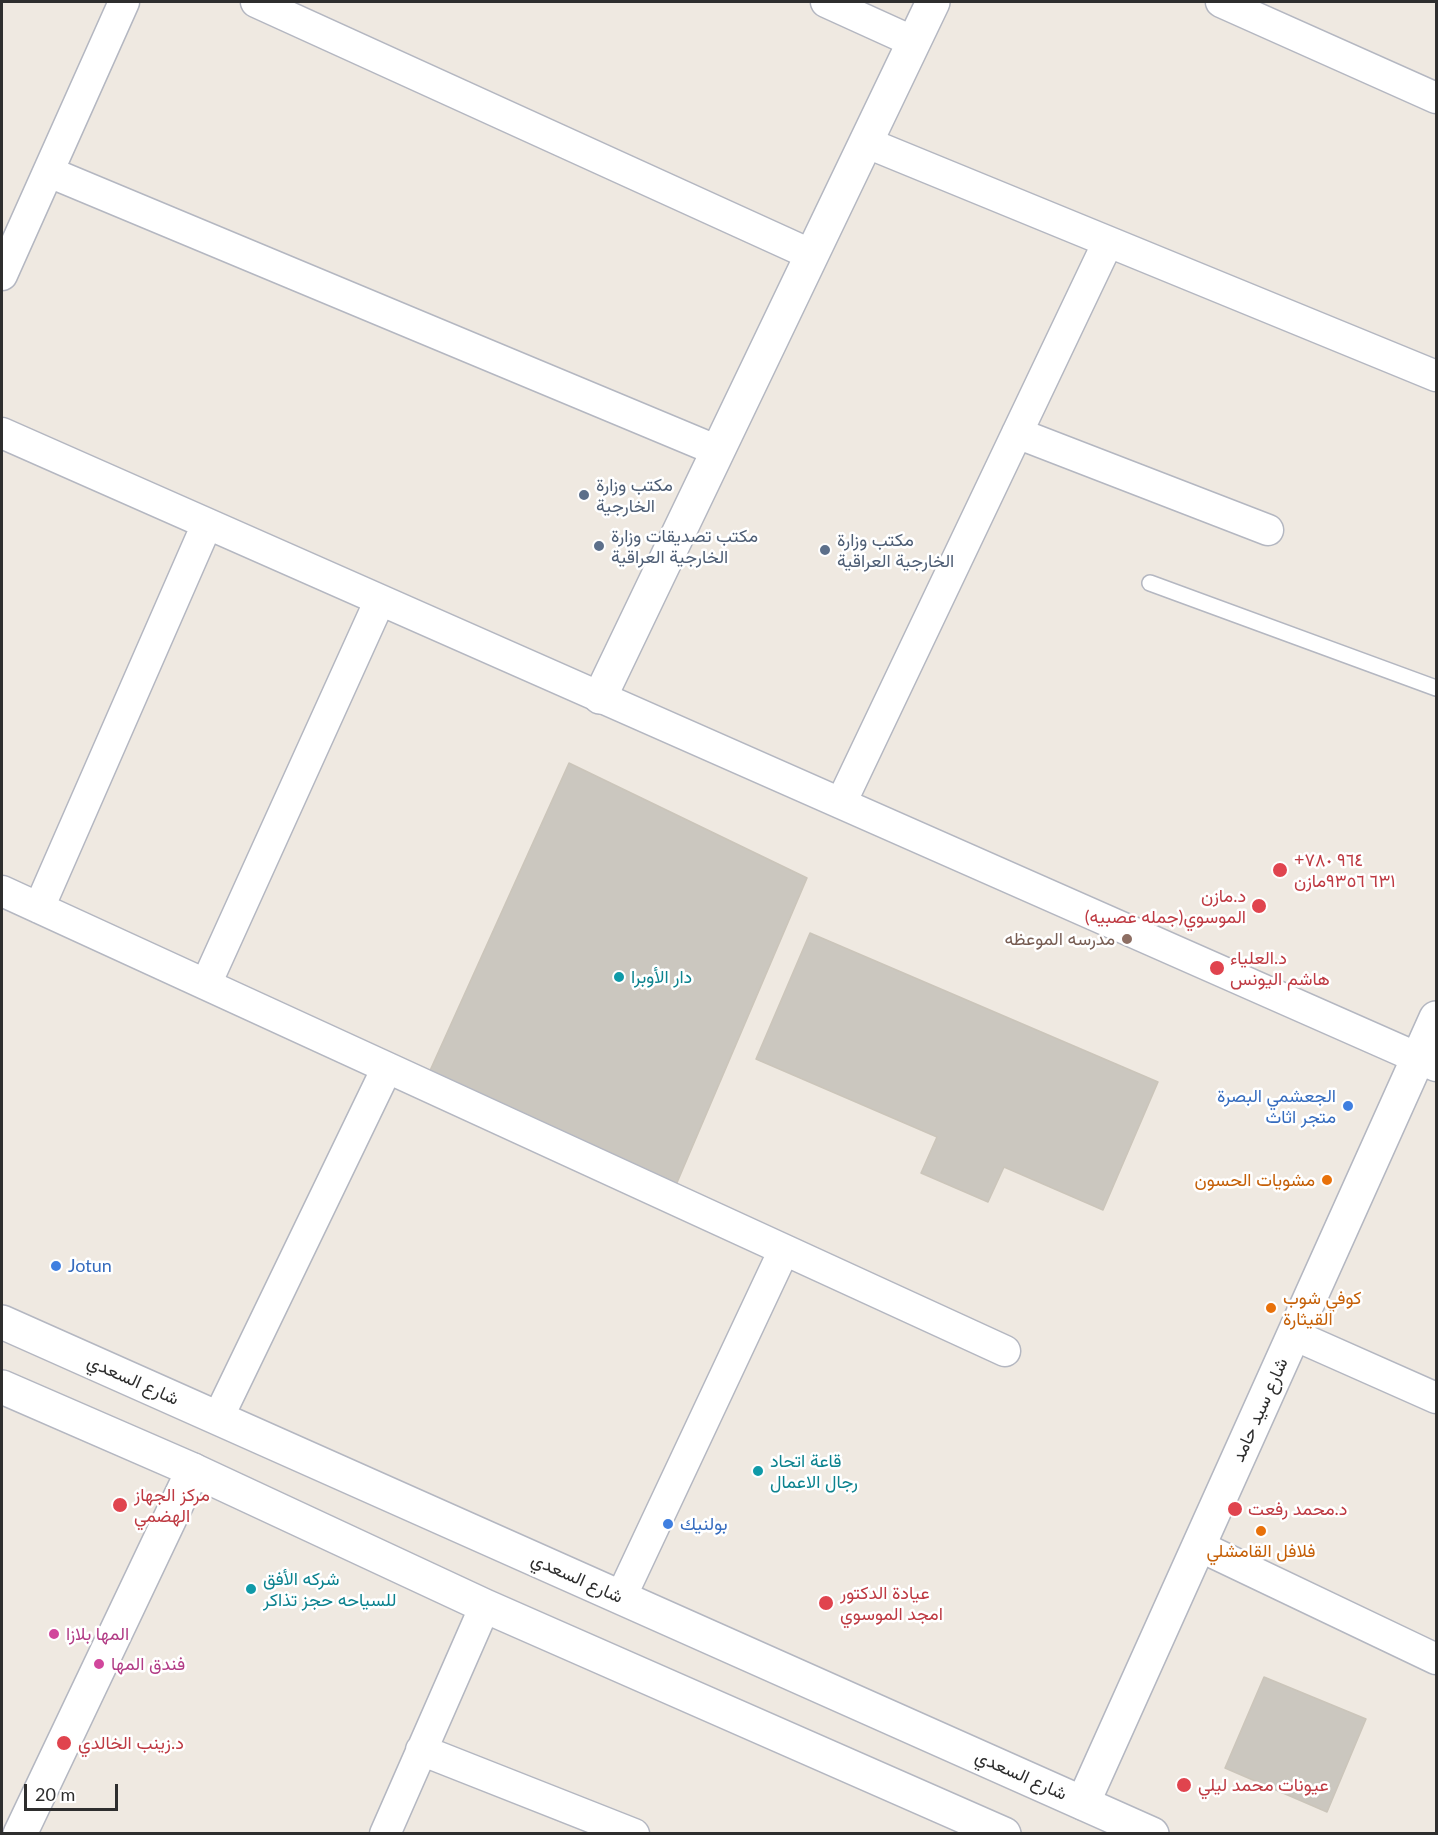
<!DOCTYPE html>
<meta charset="utf-8">
<style>
body{margin:0}
#map{position:relative;width:1438px;height:1835px;overflow:hidden;background:#efe9e1;font-family:Lato,sans-serif}
canvas{display:block}
.frame{position:absolute;inset:0;border:3px solid #2e2e2e;pointer-events:none}
.scale{position:absolute;left:24px;top:1784px;width:94px;height:27px;box-sizing:border-box;border:3px solid #2e2e2e;border-top:0;padding-left:8px;font-size:18px;line-height:21px;white-space:nowrap;color:#2e2e2e;-webkit-text-stroke:4px #fff;paint-order:stroke}
</style>
<div id="map">
<canvas width="1438" height="1835"></canvas>
<div class="frame"></div>
<div class="scale">20 m</div>
</div>
<script>
const g = document.querySelector('canvas').getContext('2d');
g.lineJoin = 'round';
function fillPath(path, color) { g.fillStyle = color; g.fill(path, 'evenodd'); }
const poly = rows => new Path2D(rows.map(r => 'M' + r).join(''));
function trace(path, color, width, dash) { g.strokeStyle = color; g.lineWidth = width; g.lineCap = dash ? 'butt' : 'round'; g.setLineDash(dash || []); g.stroke(path); }
function label(font, color, halo, rows, align = 'center') {
  g.font = font + ' Lato,Vazirmatn,sans-serif'; g.lineWidth = 5; g.setLineDash([]); g.textBaseline = 'middle'; g.strokeStyle = halo; g.fillStyle = color; for (const [text, x, y, turn = 0] of rows) {
    g.save(); g.translate(x, y); g.rotate((+turn || 0) * Math.PI / 180); g.textAlign = isNaN(turn) ? turn : align; if (halo) g.strokeText(text, 0, 0); g.fillText(text, 0, 0); g.restore();
  }
}
const building = poly([
 [569,763,807,878,676,1185,428,1075,569,763],
 [810,933,1158,1082,1103,1210,1004,1167,988,1202,921,1173,937,1137,756,1059,810,933],
 [1264,1677,1366,1719,1327,1812,1225,1768,1264,1677]
]);
fillPath(building, '#cbc7bf');
trace(building, '#cbc5ba', 1.5);
const service = poly([
 [1150,583,1436,688]
]);
const minor = poly([
 [256,2,812,255],
 [826,2,914,42],
 [1221,2,1436,98],
 [865,142,1436,376],
 [49,172,718,451],
 [2,275,124,2],
 [2,433,1436,1066],
 [1017,433,1268,530],
 [841,803,1108,242],
 [2,891,1005,1351],
 [39,908,207,524],
 [206,984,380,600],
 [1294,1335,1436,1398],
 [218,1418,387,1068],
 [1199,1546,1436,1659],
 [621,1597,784,1250],
 [421,1750,634,1834],
 [385,1834,485,1606]
]);
const tertiary = poly([
 [600,697,933,2],
 [1083,1803,1436,1018],
 [20,1834,193,1470]
]);
const secondary = poly([
 [2,1322,1152,1834],
 [2,1387,193,1470,485,1606,1004,1834]
]);
trace(service, '#b4b7c1', 18);
trace(minor, '#b4b7c1', 33);
trace(tertiary, '#b4b7c1', 36);
trace(secondary, '#b4b7c1', 36);
trace(service, '#fff', 15);
trace(minor, '#fff', 30);
trace(tertiary, '#fff', 33);
trace(secondary, '#fff', 33);
for (const [x, y, r, color] of [
 [584,495,6,"#5c6f8a"],
 [599,546,6,"#5c6f8a"],
 [825,550,6,"#5c6f8a"],
 [1280,870,8,"#e0444e"],
 [1259,906,8,"#e0444e"],
 [1127,939,6,"#8d6e63"],
 [1217,968,8,"#e0444e"],
 [619,977,6,"#0f9aa8"],
 [1348,1106,6,"#3f7fe0"],
 [1327,1180,6,"#e8710a"],
 [56,1266,6,"#3f7fe0"],
 [1271,1308,6,"#e8710a"],
 [758,1471,6,"#0f9aa8"],
 [120,1505,8,"#e0444e"],
 [1235,1509,8,"#e0444e"],
 [668,1524,6,"#3f7fe0"],
 [1261,1531,6,"#e8710a"],
 [251,1589,6,"#0f9aa8"],
 [826,1603,8,"#e0444e"],
 [54,1634,6,"#d1479c"],
 [99,1664,6,"#d1479c"],
 [64,1743,8,"#e0444e"],
 [1184,1785,8,"#e0444e"]
]) { const dot = new Path2D(); dot.arc(x, y, r, 0, 2 * Math.PI); g.fillStyle = color; g.fill(dot); trace(dot, '#fff', 2); }
label('18px', '#4e5e75', '#fff', [
 ["مكتب وزارة",596,485],
 ["الخارجية",596,506],
 ["مكتب تصديقات وزارة",611,536],
 ["الخارجية العراقية",611,557],
 ["مكتب وزارة",837,540],
 ["الخارجية العراقية",837,561]
], 'left');
label('18px', '#be3a42', '#fff', [
 ["+٩٦٤ ٧٨٠",1294,860],
 ["٦٣١ ٩٣٥٦مازن",1294,881],
 ["د.مازن",1246,896,"right"],
 ["الموسوي(جمله عصبيه)",1246,917,"right"],
 ["د.العلياء",1230,958],
 ["هاشم اليونس",1230,979],
 ["مركز الجهاز",134,1495],
 ["الهضمي",134,1516],
 ["د.محمد رفعت",1248,1509],
 ["عيادة الدكتور",840,1593],
 ["امجد الموسوي",840,1614],
 ["د.زينب الخالدي",78,1743],
 ["عيونات محمد ليلي",1198,1785]
], 'left');
label('18px', '#785e54', '#fff', [
 ["مدرسه الموعظه",1115,939]
], 'right');
label('18px', '#0d838f', '#fff', [
 ["دار الأوبرا",631,977],
 ["قاعة اتحاد",770,1461],
 ["رجال الاعمال",770,1482],
 ["شركه الأفق",263,1579],
 ["للسياحه حجز تذاكر",263,1600]
], 'left');
label('18px', '#366cbe', '#fff', [
 ["الجعشمي البصرة",1336,1096,"right"],
 ["متجر اثاث",1336,1117,"right"],
 ["Jotun",68,1266],
 ["بولنيك",680,1524]
], 'left');
label('18px', '#c56008', '#fff', [
 ["مشويات الحسون",1315,1180],
 ["كوفي شوب",1283,1298,"left"],
 ["القيثارة",1283,1319,"left"],
 ["فلافل القامشلي",1261,1551,"center"]
], 'right');
label('18px', '#2e2e2e', '#fff', [
 ["شارع السعدي",133,1380,24],
 ["شارع سيد حامد",1260,1410,-66],
 ["شارع السعدي",577,1578,24],
 ["شارع السعدي",1021,1775,24]
]);
label('18px', '#b23c85', '#fff', [
 ["المها بلازا",66,1634],
 ["فندق المها",111,1664]
], 'left');
</script>
